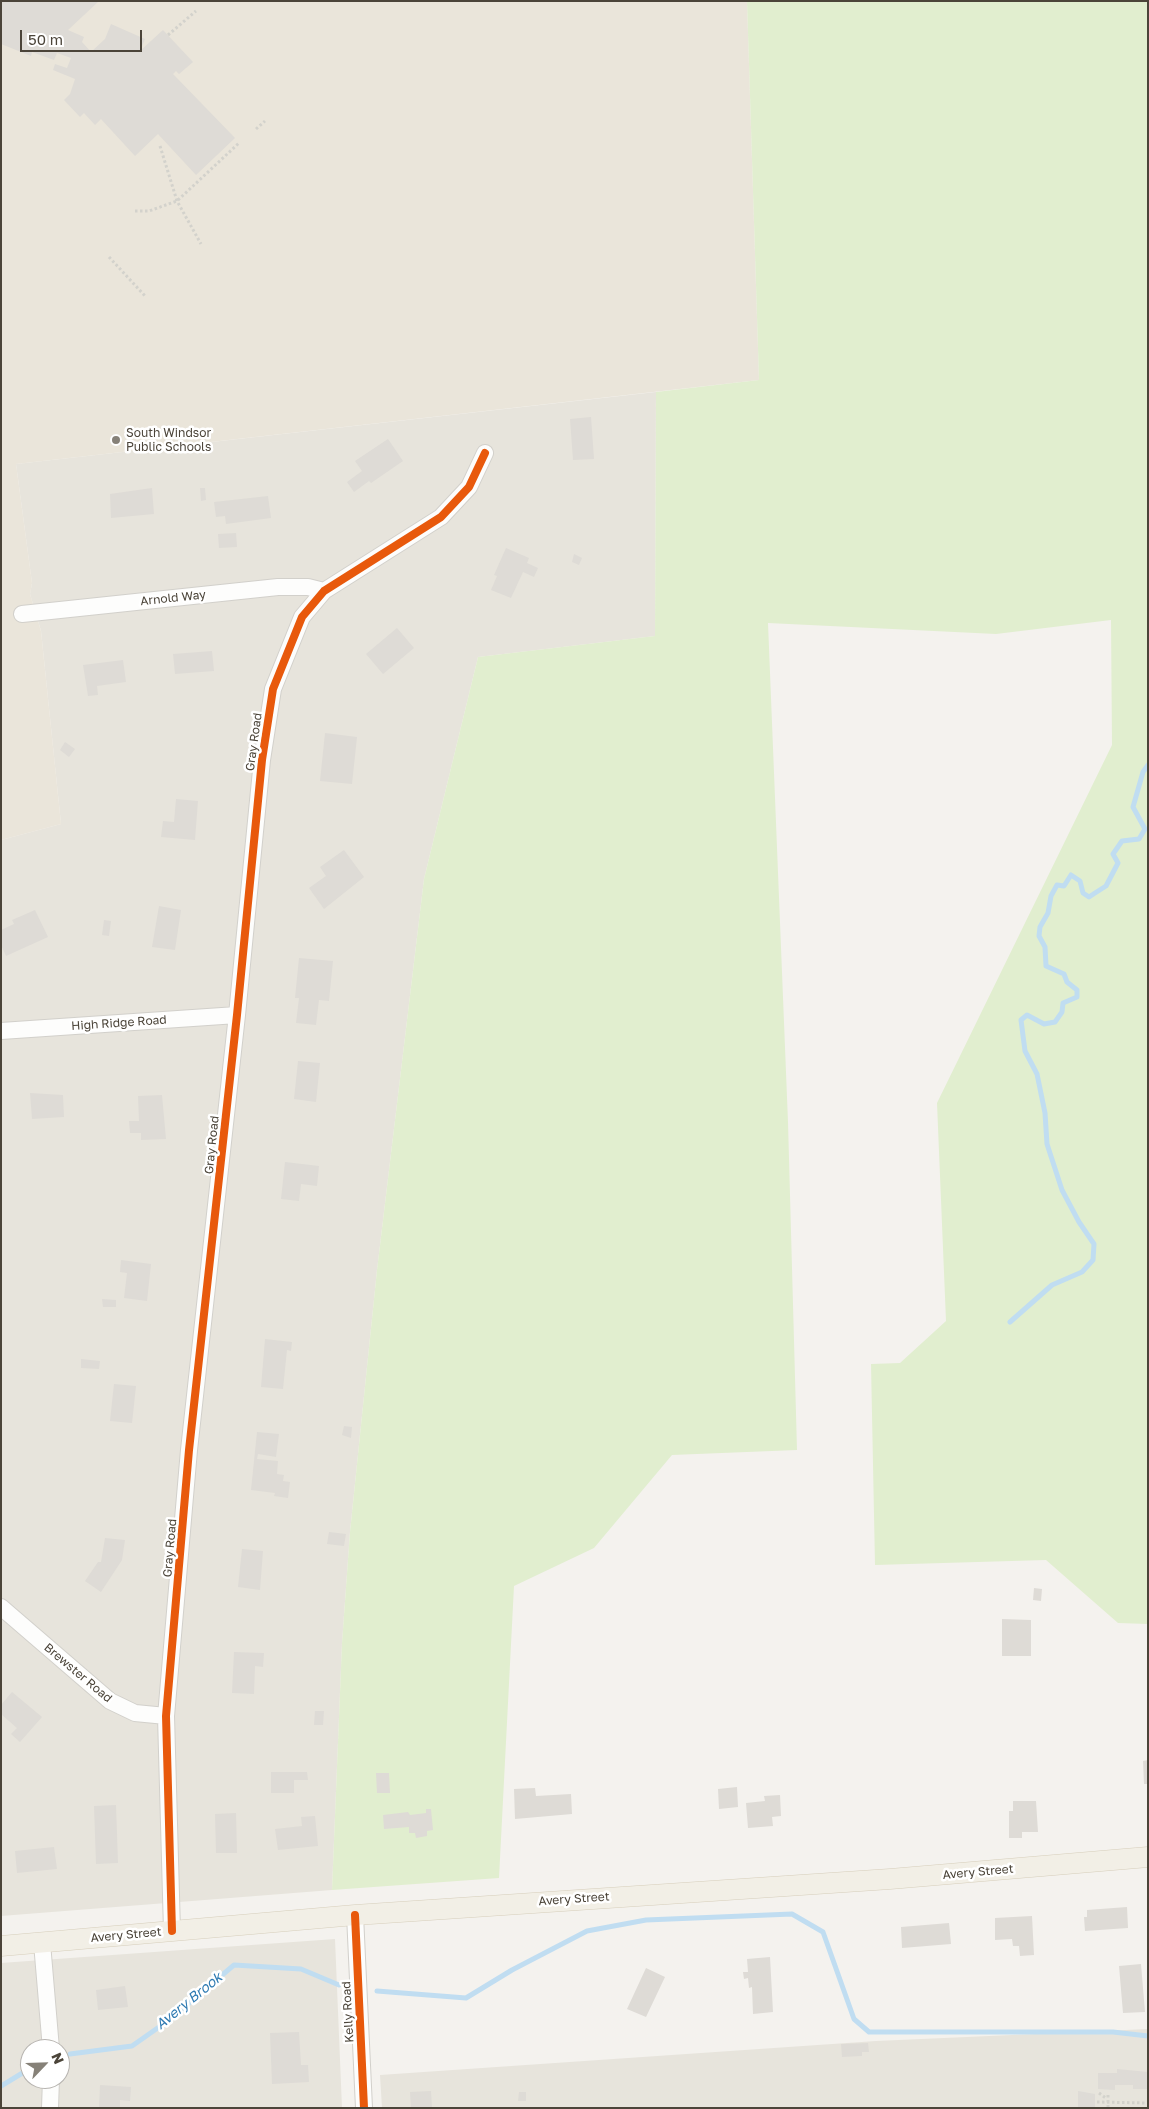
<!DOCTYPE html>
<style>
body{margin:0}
#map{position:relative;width:1149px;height:2109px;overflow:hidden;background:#f4f2ee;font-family:"Golos Text",sans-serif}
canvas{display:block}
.frame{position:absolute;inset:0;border:2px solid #4b4439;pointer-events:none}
.north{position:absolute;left:20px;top:2039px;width:50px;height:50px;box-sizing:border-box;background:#fff;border:1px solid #b7b4b0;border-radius:50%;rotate:66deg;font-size:14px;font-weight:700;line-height:20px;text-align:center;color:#4b4439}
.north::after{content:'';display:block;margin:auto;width:18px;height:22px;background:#868178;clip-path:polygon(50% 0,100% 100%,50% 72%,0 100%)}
.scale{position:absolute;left:20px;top:30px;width:122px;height:22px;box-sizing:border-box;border:2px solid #4b4439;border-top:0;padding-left:6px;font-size:15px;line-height:18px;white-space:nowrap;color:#4b4439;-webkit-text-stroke:4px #fff;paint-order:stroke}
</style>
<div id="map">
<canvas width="1149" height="2109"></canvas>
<div class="frame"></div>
<div class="north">N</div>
<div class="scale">50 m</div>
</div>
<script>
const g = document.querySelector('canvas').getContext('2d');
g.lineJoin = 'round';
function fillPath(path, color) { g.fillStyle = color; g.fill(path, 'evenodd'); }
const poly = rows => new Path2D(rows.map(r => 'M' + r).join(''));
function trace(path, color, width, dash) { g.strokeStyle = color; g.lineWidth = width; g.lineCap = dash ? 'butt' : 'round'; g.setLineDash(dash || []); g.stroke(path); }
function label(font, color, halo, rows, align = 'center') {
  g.font = font + ' "Golos Text",sans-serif'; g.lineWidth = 5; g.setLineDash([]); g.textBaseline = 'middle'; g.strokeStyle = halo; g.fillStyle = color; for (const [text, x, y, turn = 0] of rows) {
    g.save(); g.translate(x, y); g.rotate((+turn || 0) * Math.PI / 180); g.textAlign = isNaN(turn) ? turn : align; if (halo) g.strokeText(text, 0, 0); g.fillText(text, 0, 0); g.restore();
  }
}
fillPath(poly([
 [656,392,655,636,478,657,424,879,377,1270,350,1532,342,1643,332,1890,1,1916,1,840,61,824,41,631,30,594,32,583,16,464],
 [335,1939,342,2108,1,2108,1,1963],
 [30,2049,60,2049,60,2079,30,2079],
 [1148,2029,1148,2108,382,2108,380,2075,876,2041]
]), '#e7e4dc');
fillPath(poly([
 [1,1,747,1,759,380,16,464,32,583,30,594,41,631,61,824,1,840]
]), '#eae5da');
fillPath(poly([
 [747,1,1148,1,1148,1624,1118,1623,1046,1560,875,1565,871,1364,900,1363,946,1321,937,1103,1112,745,1111,620,996,634,768,623,788,1122,797,1450,672,1455,594,1548,514,1586,499,1878,332,1890,342,1643,350,1532,377,1270,424,879,478,657,655,636,656,392,759,380]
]), '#e1eecf');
trace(poly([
 [1010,1322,1052,1285,1082,1272,1093,1260,1094,1244,1079,1222,1062,1190,1047,1144,1045,1113,1037,1074,1025,1051,1021,1020,1027,1015,1044,1024,1055,1022,1062,1012,1063,1003,1077,997,1077,990,1067,982,1064,974,1046,966,1045,947,1039,936,1040,927,1048,913,1051,896,1057,885,1064,886,1071,875,1080,881,1083,893,1089,897,1095,893,1106,886,1118,863,1113,854,1122,841,1139,839,1145,829,1133,807,1143,772,1148,765],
 [377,1991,466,1998,512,1970,587,1931,646,1920,792,1914,823,1932,854,2019,869,2032,1113,2032,1148,2036],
 [70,2054,132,2046,169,2020,234,1965,301,1969,339,1985],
 [1,2086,29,2069]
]), '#c0ddf1', 5);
fillPath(poly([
 [1,1,99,1,68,30,84,37,82,42,91,52,105,39,111,24,145,39,140,51,163,30,193,62,179,74,176,71,173,74,235,138,196,175,158,134,135,156,101,119,95,125,84,113,80,117,64,100,70,94,75,79,53,70,55,64,67,68,71,58,57,53,54,60,32,52,31,56,1,44],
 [591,417,594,459,573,460,570,419],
 [388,439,403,461,371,483,369,481,354,492,347,482,362,471,355,461],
 [152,488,154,514,111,518,110,494],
 [200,488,205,488,206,500,201,501],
 [268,496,271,518,226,524,225,516,216,517,214,502],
 [236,533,237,547,219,548,218,534],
 [506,548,529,558,527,563,538,568,534,577,523,572,511,598,491,590,497,576,494,575],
 [574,554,582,558,579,565,572,562],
 [397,628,414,648,383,674,366,654],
 [212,651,214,671,175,674,173,654],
 [123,660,126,682,97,686,98,695,88,696,83,665],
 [325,733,357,737,352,784,320,781],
 [65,742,75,749,69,757,60,750],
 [176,799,198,801,195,840,161,837,163,821,174,822],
 [344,850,364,877,324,909,309,888,326,876,320,867],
 [159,906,181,910,175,950,152,947],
 [35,910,48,937,6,956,1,945,1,930,14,924,12,920],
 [104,920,111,921,109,936,102,935],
 [299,958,333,961,329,1001,319,1000,316,1025,296,1023,299,998,295,998],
 [298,1061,320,1063,316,1102,294,1099],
 [30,1093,63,1095,64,1117,32,1119],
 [162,1095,166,1139,141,1140,141,1133,130,1133,129,1121,139,1121,138,1096],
 [285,1162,319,1166,317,1186,301,1184,299,1201,281,1199],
 [121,1260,151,1264,147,1301,124,1298,127,1273,120,1272],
 [102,1299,116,1300,116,1307,103,1307],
 [265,1339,292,1342,291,1351,287,1350,283,1389,261,1387],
 [81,1359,100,1361,99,1369,81,1368],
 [114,1384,136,1386,132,1423,110,1421],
 [344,1426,352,1427,351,1438,342,1435],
 [257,1432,279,1434,276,1457,258,1454,257,1459,278,1461,277,1474,284,1475,283,1481,290,1482,288,1498,274,1496,275,1493,251,1490],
 [329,1532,346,1534,344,1546,327,1544],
 [105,1538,125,1540,122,1560,101,1592,85,1581,98,1562,101,1562],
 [242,1549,263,1551,260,1590,238,1587],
 [1034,1588,1042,1589,1041,1601,1033,1600],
 [1002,1619,1031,1620,1031,1656,1002,1656],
 [234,1652,264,1653,263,1667,255,1666,254,1694,232,1693],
 [12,1692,42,1717,20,1742,11,1734,17,1728,1,1714,1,1705],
 [315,1711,324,1711,323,1725,314,1725],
 [1148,1760,1148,1784,1144,1784,1143,1761],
 [271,1772,307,1772,308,1780,294,1780,294,1793,271,1793],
 [376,1773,389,1773,390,1793,377,1793],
 [737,1787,738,1807,719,1809,718,1789],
 [535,1788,536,1796,571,1794,572,1814,515,1819,514,1789],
 [780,1795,781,1816,772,1817,773,1826,748,1828,746,1803,765,1801,764,1796],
 [1013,1801,1036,1801,1038,1832,1022,1832,1022,1838,1009,1838,1009,1811,1013,1811],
 [116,1805,118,1863,96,1864,94,1806],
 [426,1809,431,1809,433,1830,427,1831,427,1836,416,1838,415,1833,409,1833,409,1827,384,1829,383,1815,408,1812,410,1815,426,1813],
 [236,1813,237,1853,216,1853,215,1814],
 [315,1816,318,1846,278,1850,275,1829,302,1826,301,1817],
 [54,1847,57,1869,17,1873,15,1851],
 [1127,1907,1128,1928,1085,1931,1084,1917,1087,1917,1087,1910],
 [1032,1916,1034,1955,1020,1956,1019,1946,1013,1946,1012,1939,995,1940,995,1918],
 [949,1923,951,1944,902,1948,901,1927],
 [770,1957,773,2012,753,2014,752,1987,749,1988,748,1978,744,1979,743,1972,748,1972,747,1959],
 [1141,1964,1145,2012,1123,2013,1119,1966],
 [646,1968,665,1977,646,2017,627,2009],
 [125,1986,128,2007,98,2010,96,1990],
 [299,2032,301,2065,308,2065,309,2082,272,2084,270,2033],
 [868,2043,869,2052,862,2052,862,2056,842,2057,841,2044],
 [1117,2069,1148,2072,1148,2089,1133,2089,1133,2085,1115,2085,1115,2090,1098,2089,1098,2073,1117,2073],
 [100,2085,131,2087,130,2101,120,2100,120,2108,99,2108],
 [431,2091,432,2108,411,2108,410,2092],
 [1078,2091,1095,2094,1095,2108,1078,2108],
 [519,2092,526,2092,526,2101,518,2101]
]), '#dedbd6');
const minor = poly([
 [22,614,278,587,308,587,324,591],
 [1,1031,237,1015],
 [1,1607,110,1701,135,1713,166,1716],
 [355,1915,364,2108],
 [172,1931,166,1716,189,1450,237,1015,262,760,273,689,302,617,324,591,441,517,469,487,485,453],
 [42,1943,51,2049],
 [50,2108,51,2079]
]);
const major = poly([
 [1,1946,355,1915,890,1879,1148,1857]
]);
trace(minor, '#d2d0cb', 18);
trace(major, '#d6cebb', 21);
trace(poly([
 [168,35,196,11],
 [256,129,265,121],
 [160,146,177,201,201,244],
 [135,211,149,211,177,201,239,143],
 [109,257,146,297],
 [1099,2093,1107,2099],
 [1108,2095,1108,2108],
 [1097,2102,1148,2103]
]), '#d3d2cc', 3, [2.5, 2.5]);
trace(minor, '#fdfdfc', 16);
trace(major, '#f2efe6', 20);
trace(poly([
 [355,1915,364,2108],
 [172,1931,166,1716,189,1450,237,1015,262,760,273,689,302,617,324,591,441,517,469,487,485,453]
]), '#e8590c', 8);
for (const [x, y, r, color] of [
 [116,440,5,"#868178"]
]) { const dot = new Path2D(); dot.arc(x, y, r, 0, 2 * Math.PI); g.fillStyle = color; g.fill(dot); trace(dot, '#fff', 2); }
label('12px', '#4b4439', '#fff', [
 ["South Windsor",126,433],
 ["Public Schools",126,447]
], 'left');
label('12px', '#4b4439', '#fff', [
 ["Arnold Way",173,598,-6],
 ["Gray Road",254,742,-82],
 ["High Ridge Road",119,1023,-4],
 ["Gray Road",212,1145,-84],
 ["Gray Road",170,1548,-85],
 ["Brewster Road",78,1673,40],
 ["Avery Street",978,1872,-5],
 ["Avery Street",574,1899,-4],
 ["Avery Street",126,1935,-5],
 ["Kelly Road",348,2012,-93]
]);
label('italic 14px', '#2e7ab2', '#fff', [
 ["Avery Brook",189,2001,-39]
]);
</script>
